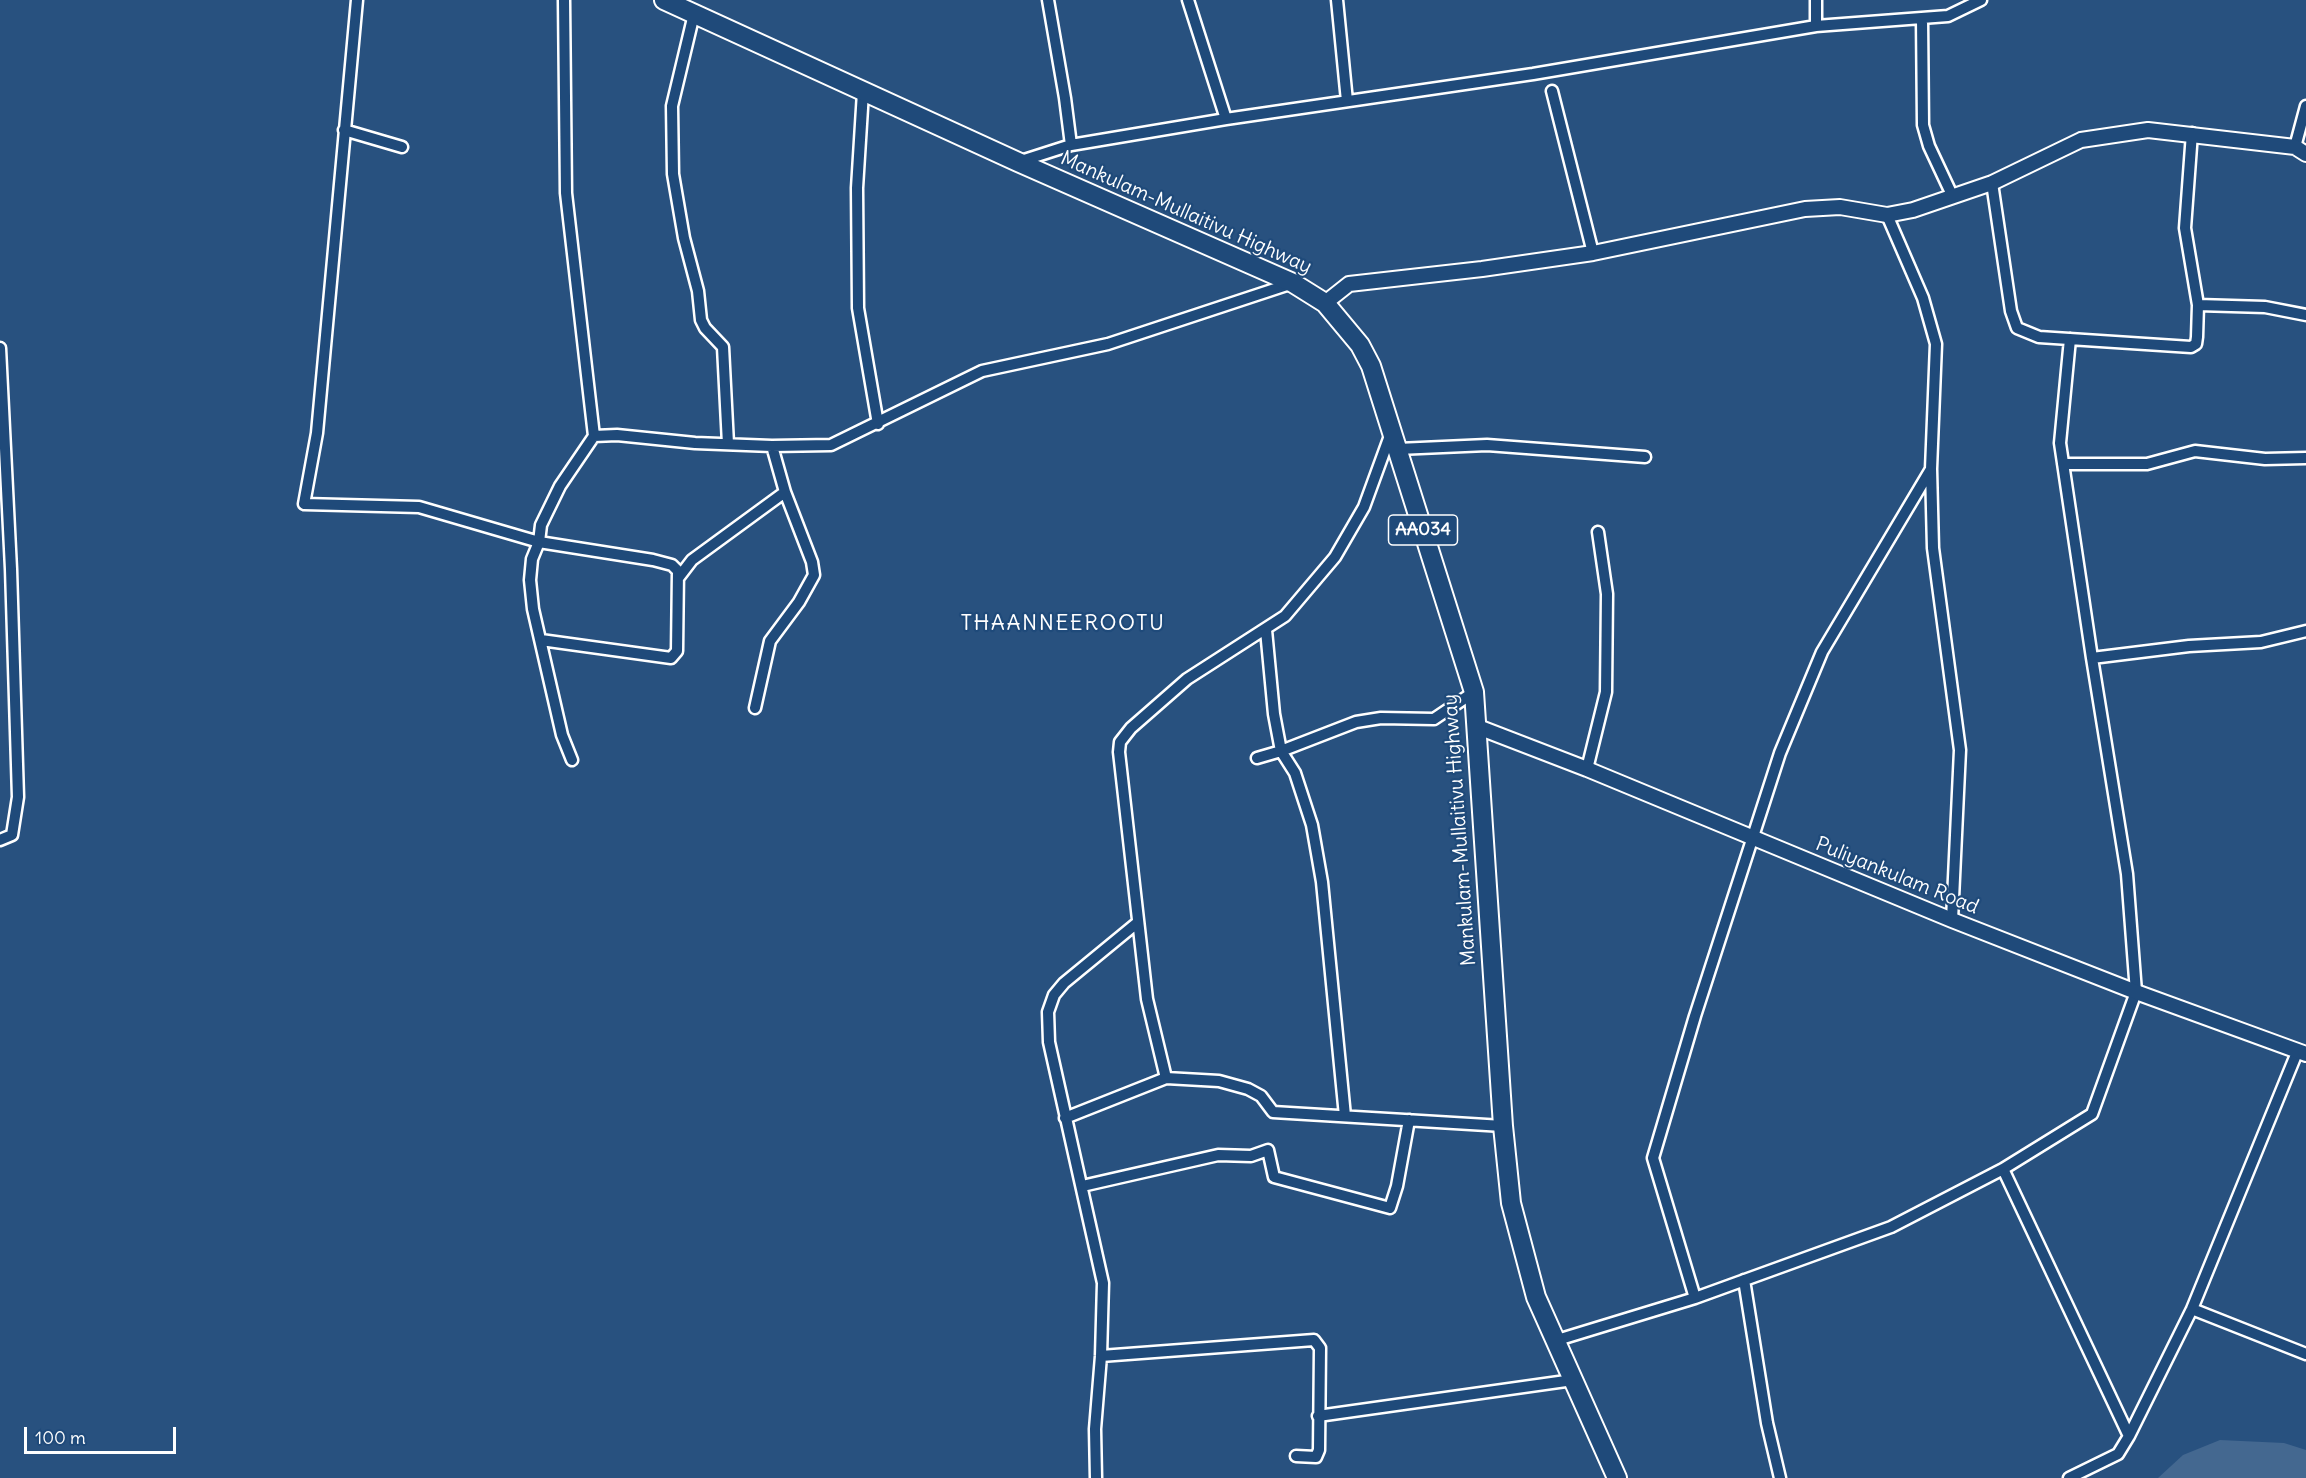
<!DOCTYPE html>
<style>
body{margin:0}
#map{position:relative;width:2306px;height:1478px;overflow:hidden;background:#28517f;font-family:Delius,sans-serif}
canvas{display:block}
.scale{position:absolute;left:24px;top:1427px;width:152px;height:27px;box-sizing:border-box;border:3px solid #fff;border-top:0;padding-left:8px;font-size:18px;line-height:21px;white-space:nowrap;color:#fff;-webkit-text-stroke:4px #1f4a7a;paint-order:stroke}
</style>
<div id="map">
<canvas width="2306" height="1478"></canvas>
<div class="scale">100 m</div>
</div>
<script>
const g = document.querySelector('canvas').getContext('2d');
g.lineJoin = 'round';
function fillPath(path, color) { g.fillStyle = color; g.fill(path, 'evenodd'); }
const poly = rows => new Path2D(rows.map(r => 'M' + r).join(''));
function trace(path, color, width, dash) { g.strokeStyle = color; g.lineWidth = width; g.lineCap = dash ? 'butt' : 'round'; g.setLineDash(dash || []); g.stroke(path); }
function label(font, color, halo, rows, align = 'center') {
  g.font = font + ' Delius,sans-serif'; g.lineWidth = 4.5; g.setLineDash([]); g.textBaseline = 'middle'; g.strokeStyle = halo; g.fillStyle = color; for (const [text, x, y, turn = 0] of rows) {
    g.save(); g.translate(x, y); g.rotate((+turn || 0) * Math.PI / 180); g.textAlign = isNaN(turn) ? turn : align; if (halo) g.strokeText(text, 0, 0); g.fillText(text, 0, 0); g.restore();
  }
}
fillPath(poly([
 [2220,1440,2284,1443,2306,1450,2306,1478,2158,1478,2183,1455]
]), '#446890');
const street = poly([
 [357,0,317,433,304,504,419,507,539,542,653,560,672,565,678,571,677,651,671,658,541,640],
 [564,0,566,193,594,436],
 [1048,0,1065,98,1071,145],
 [1188,0,1226,119],
 [1337,0,1347,101],
 [1816,0,1816,26],
 [694,14,672,106,673,174,684,238,698,291,701,320,705,328,723,347,728,444],
 [1922,19,1923,125,1929,146,1952,195],
 [1552,91,1593,253],
 [863,92,857,188,858,308,878,424],
 [344,130,402,147],
 [2295,147,2306,106],
 [1018,162,1071,145,1226,119,1533,74,1816,26,1948,16,1981,0],
 [1992,183,2011,311,2017,328,2039,337,2191,347,2196,344,2197,337,2198,305,2185,228,2192,133],
 [1887,215,1923,298,1936,344,1931,469,1933,548,1960,750,1952,920],
 [2198,305,2265,307,2306,315],
 [0,348,11,569,18,797,12,835,0,840],
 [1398,449,1487,445,1645,457],
 [2063,464,2147,464,2195,451,2265,459,2306,458],
 [679,577,692,560,785,492],
 [1266,630,1274,714,1281,751,1295,773,1312,825,1322,882,1345,1116],
 [2092,658,2189,646,2261,642,2306,631],
 [755,708,770,641,799,602,814,575,812,562,785,492,772,446],
 [1257,758,1281,751,1356,722,1381,718,1434,719,1474,692],
 [572,760,562,735,533,609,530,580,532,559,539,542,541,525,560,486,594,436,617,435,695,443,772,446,831,445,982,371,1108,344,1293,283],
 [1587,769,1606,692,1607,594,1598,532],
 [1166,1078,1147,999,1119,752,1120,742,1131,728,1187,679,1285,616,1335,557,1364,507,1391,433],
 [1065,1118,1166,1078,1219,1081,1248,1089,1261,1096,1273,1112,1503,1126],
 [2003,1169,2129,1436],
 [1082,1186,1218,1155,1251,1156,1268,1150,1274,1177,1390,1208,1397,1186,1409,1120],
 [1744,1280,1767,1423,1780,1478],
 [1695,1298,1653,1158,1695,1016,1780,753,1822,652,1931,469],
 [2192,1309,2306,1354],
 [1554,1341,1695,1298,1891,1227,2003,1169,2092,1114,2136,992,2127,874,2092,658,2060,443,2070,339],
 [1101,1356,1314,1340,1320,1348,1319,1450,1316,1457,1296,1456],
 [1318,1416,1573,1380],
 [1096,1478,1095,1429,1101,1356,1103,1283,1049,1042,1048,1012,1054,995,1064,983,1137,923],
 [2069,1478,2118,1454,2129,1436,2192,1309,2298,1050]
]);
const secondary = poly([
 [1325,303,1349,284,1482,269,1593,253,1805,209,1840,207,1887,215,1913,210,1992,183,2081,140,2148,130,2295,147,2306,154],
 [1478,727,1587,769,1952,920,2136,992,2306,1054]
]);
const highway = poly([
 [664,0,1018,162,1293,283,1325,303,1360,345,1371,366,1474,692,1503,1126,1511,1203,1536,1297,1617,1478]
]);
trace(street, '#fff', 15);
trace(secondary, '#fff', 18);
trace(highway, '#fff', 22);
trace(street, '#1f4a7a', 10);
trace(secondary, '#1f4a7a', 14);
trace(highway, '#1f4a7a', 18);
for (const [x, y, w] of [
 [1423,530,69]
]) { const box = new Path2D(); box.roundRect(x - w / 2, y - 15, w, 30, 4.5); g.fillStyle = '#1f4a7a'; g.fill(box); trace(box, '#fff', 1.5); }
label('bold 18px', '#fff', null, [
 ["AA034",1423,530]
]);
label('20px', '#fff', '#1f4a7a', [
 ["Mankulam-Mullaitivu Highway",1186,213,24],
 ["Mankulam-Mullaitivu Highway",1460,830,-94],
 ["Puliyankulam Road",1897,876,22]
]);
g.letterSpacing = '1.5px';
label('22px', '#fff', '#1f4a7a', [
 ["THAANNEEROOTU",1063,624]
]);
g.letterSpacing = '0px';
</script>
